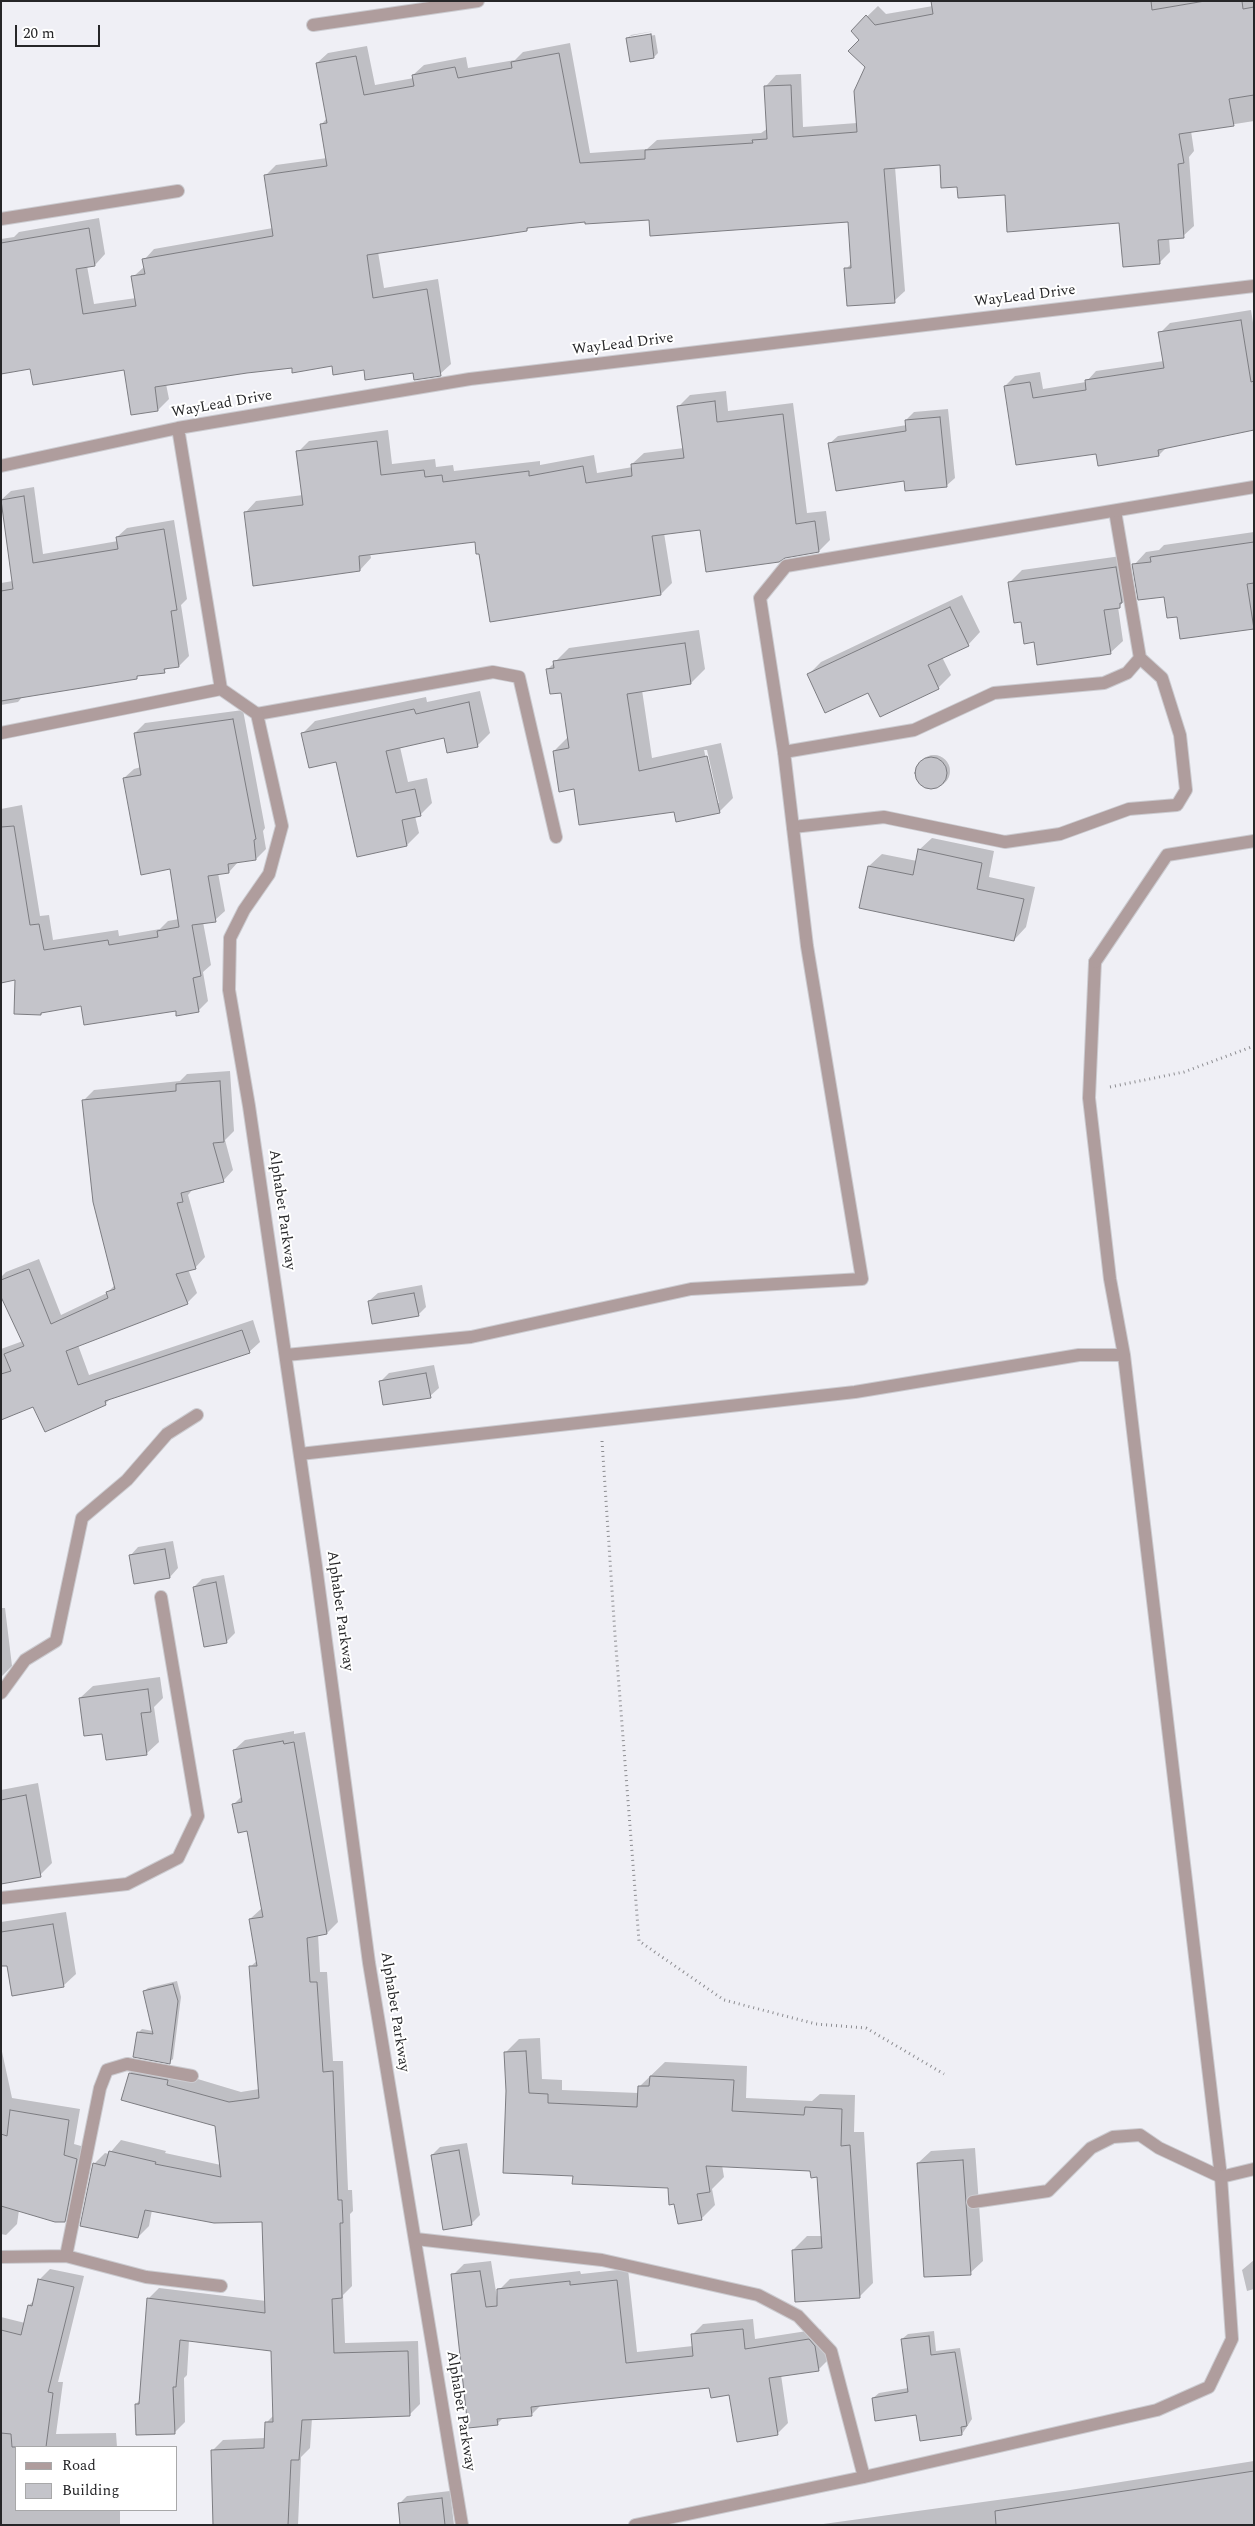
<!DOCTYPE html>
<style>
body{margin:0}
#map{position:relative;width:1255px;height:2526px;overflow:hidden;background:#efeff5;font-family:Spectral,serif}
canvas{display:block}
.frame{position:absolute;inset:0;border:2px solid #262628;pointer-events:none}
.legend{position:absolute;left:15px;top:2446px;width:162px;height:65px;box-sizing:border-box;background:#fff;border:1px solid #a8a8a9;margin:0;padding:6px 9px;list-style:none;font-size:15px;color:#262628}
.legend li{display:flex;align-items:center;gap:10px;height:25px}
.legend b{width:25px;border:1px solid #a8a8a9}
.scale{position:absolute;left:15px;top:25px;width:85px;height:22px;box-sizing:border-box;border:2px solid #262628;border-top:0;padding-left:6px;font-size:15px;line-height:18px;white-space:nowrap;color:#262628;-webkit-text-stroke:4px #fff;paint-order:stroke}
</style>
<div id="map">
<canvas width="1255" height="2526"></canvas>
<div class="frame"></div>
<ul class="legend">
<li><b style="height:6px;background:#af9d9d"></b>Road</li>
<li><b style="height:14px;background:#c4c4ca"></b>Building</li>
</ul>
<div class="scale">20 m</div>
</div>
<script>
const g = document.querySelector('canvas').getContext('2d');
g.lineJoin = 'round';
function fillPath(path, color) { g.fillStyle = color; g.fill(path, 'evenodd'); }
const poly = rows => new Path2D(rows.map(r => 'M' + r).join(''));
function trace(path, color, width, dash) { g.strokeStyle = color; g.lineWidth = width; g.lineCap = dash ? 'butt' : 'round'; g.setLineDash(dash || []); g.stroke(path); }
function label(font, color, halo, rows, align = 'center') {
  g.font = font + ' Spectral,serif'; g.lineWidth = 4; g.setLineDash([]); g.textBaseline = 'middle'; g.strokeStyle = halo; g.fillStyle = color; for (const [text, x, y, turn = 0] of rows) {
    g.save(); g.translate(x, y); g.rotate((+turn || 0) * Math.PI / 180); g.textAlign = isNaN(turn) ? turn : align; if (halo) g.strokeText(text, 0, 0); g.fillText(text, 0, 0); g.restore();
  }
}
fillPath(poly([
 [932,1,1254,1,1254,121,1191,131,1194,151,1189,157,1194,226,1183,236,1169,238,1170,252,1159,263,1120,221,1006,194,958,186,941,164,895,167,905,291,894,301,846,269,852,263,849,221,651,219,586,221,530,226,527,230,378,252,384,288,438,279,451,364,440,374,333,365,247,372,166,384,169,399,158,410,125,369,31,368,1,373,1,239,14,237,19,232,99,218,105,254,95,265,87,266,94,304,136,298,133,277,145,266,144,260,154,249,273,228,266,175,276,165,327,158,321,125,327,118,317,63,328,53,367,46,375,85,414,78,413,75,424,65,466,57,468,68,515,60,523,52,570,43,590,153,647,149,657,140,761,133,767,129,766,86,776,75,801,74,803,127,857,123,866,67,861,40,852,31,878,6,886,14,933,6],
 [654,31,630,36,630,39,655,35,658,53,654,57,627,39,631,35],
 [1251,310,1254,329,1254,429,1167,447,1159,455,1097,452,1005,386,1015,376,1040,372,1043,389,1086,382,1096,371,1164,361,1160,333,1170,323],
 [726,391,728,411,793,403,807,513,826,511,830,540,819,551,701,529,664,533,672,583,661,594,480,553,476,540,370,553,371,558,360,570,245,513,256,501,303,495,298,452,309,441,388,430,392,464,435,459,436,467,453,465,454,471,540,461,540,465,594,455,597,473,633,467,632,464,644,453,684,448,679,406,690,395],
 [948,409,955,478,946,486,905,479,829,444,838,436,907,425,906,420,914,412],
 [34,487,43,554,118,541,117,537,127,528,174,520,187,599,181,605,189,656,179,666,168,667,164,671,140,674,136,678,23,696,18,702,1,705,1,583,13,581,1,500,11,491],
 [1254,532,1253,628,1178,616,1165,595,1134,565,1146,552,1159,550,1164,545],
 [1128,555,1132,594,1118,607,1123,641,1110,653,1035,641,1022,621,1009,583,1022,570],
 [962,595,980,632,968,645,942,657,951,675,938,688,869,692,808,675,821,662],
 [699,630,705,669,691,683,642,690,652,758,721,743,733,798,719,812,675,811,575,788,554,751,568,737,562,692,547,670,569,648],
 [704,750,707,750,719,803,716,803],
 [480,691,490,733,478,745,448,752,445,737,400,747,408,782,427,778,432,803,420,815,415,816,419,833,407,845,337,760,303,733,315,721,426,697,427,702],
 [243,710,265,828,263,831,266,849,256,859,239,861,229,872,218,873,225,911,215,920,203,922,211,965,203,972,208,1001,198,1011,83,1005,43,1011,41,1014,16,979,1,981,1,809,22,805,40,916,49,915,53,940,118,930,119,936,160,929,168,921,179,919,171,867,124,778,134,769,141,767,135,733,145,723],
 '918 771a16 16 0 1 1 32 0a16 16 0 1 1-32 0Z',
 [932,838,994,851,989,877,1035,887,1026,927,1014,940,861,907,869,866,882,854,917,861,919,850],
 [230,1071,234,1131,225,1140,233,1170,223,1181,193,1189,188,1195,205,1257,195,1268,188,1269,197,1293,187,1303,78,1345,89,1375,253,1320,260,1342,249,1352,111,1398,106,1403,34,1406,1,1419,1,1349,23,1341,1,1294,1,1277,6,1272,39,1259,61,1315,107,1293,115,1285,84,1100,94,1090,180,1081,187,1074],
 [422,1285,426,1307,418,1315,369,1301,378,1293],
 [434,1365,439,1388,430,1396,381,1381,389,1373],
 [173,1541,178,1568,170,1577,130,1556,138,1547],
 [224,1575,235,1633,226,1642,194,1587,202,1579],
 [1,1608,5,1608,12,1666,1,1677],
 [160,1677,163,1698,154,1707,159,1742,146,1754,103,1732,80,1698,93,1686],
 [294,1731,294,1734,305,1732,338,1922,327,1933,318,1934,320,1972,327,1972,333,2061,343,2061,348,2190,352,2190,353,2211,350,2214,352,2286,343,2295,345,2343,418,2341,420,2404,409,2415,312,2418,310,2448,301,2457,298,2525,265,2525,212,2451,223,2440,265,2438,266,2423,274,2415,272,2350,189,2340,187,2375,184,2378,185,2422,174,2433,136,2404,140,2400,148,2299,159,2288,266,2301,264,2221,152,2210,149,2226,138,2237,94,2164,105,2153,109,2154,121,2140,166,2151,165,2153,221,2165,216,2125,130,2073,141,2062,241,2092,259,2089,250,1967,258,1960,250,1919,262,1908,248,1830,234,1804,242,1796,234,1750,245,1740],
 [38,1783,52,1863,40,1875,1,1883,1,1790],
 [66,1912,76,1974,63,1986,8,1964,1,1965,1,1922],
 [177,1981,181,1997,173,2059,169,2062,138,2033,142,2029,153,2031,144,1991,148,1988],
 [540,2038,542,2079,562,2080,562,2090,639,2093,640,2086,665,2062,747,2066,746,2098,812,2101,820,2094,855,2095,854,2132,864,2132,873,2283,859,2297,793,2250,807,2236,822,2236,818,2176,811,2169,722,2165,724,2177,712,2189,715,2205,701,2219,675,2202,669,2186,574,2175,508,2091,505,2053,519,2039],
 [1,2047,12,2098,80,2109,74,2144,88,2148,75,2210,64,2221,19,2210,17,2224,6,2235,1,2234],
 [467,2143,480,2215,471,2224,432,2155,440,2147],
 [975,2148,983,2261,970,2273,918,2163,931,2151],
 [1254,2260,1254,2289,1247,2291,1242,2270],
 [491,2261,497,2298,499,2290,510,2279,580,2271,581,2274,628,2269,637,2352,693,2346,692,2335,703,2324,753,2319,755,2339,820,2329,825,2335,829,2359,818,2370,781,2375,788,2423,777,2434,730,2394,710,2387,541,2405,531,2415,504,2417,497,2424,453,2275,464,2264],
 [50,2269,84,2276,58,2382,63,2382,56,2434,116,2433,117,2447,16,2447,16,2510,120,2510,120,2525,1,2525,1,2317,25,2323,29,2305,35,2300,39,2280],
 [934,2331,936,2351,960,2348,972,2419,962,2434,921,2439,917,2413,873,2398,879,2393,908,2388,902,2339,908,2334],
 [1254,2461,1254,2525,816,2525,1070,2490],
 [450,2491,454,2525,401,2525,399,2504,407,2496]
]), '#0003');
const building = poly([
 [931,1,1151,1,1152,10,1205,1,1242,1,1243,9,1254,7,1254,95,1229,99,1234,126,1179,134,1184,163,1178,164,1184,238,1158,240,1160,264,1123,267,1119,223,1007,232,1005,195,958,198,957,187,941,188,940,165,884,169,895,303,847,306,844,268,851,268,848,222,650,236,649,220,585,224,585,222,527,228,527,231,367,255,373,298,427,289,441,376,414,380,413,373,365,380,364,370,333,375,332,366,292,373,292,368,247,373,155,387,158,411,131,415,124,370,33,385,30,369,1,374,1,243,89,228,95,266,76,269,83,314,136,306,131,276,145,274,142,259,273,236,264,175,327,166,320,124,327,123,316,63,356,56,364,95,414,86,412,75,455,67,458,78,512,68,511,62,559,53,580,163,645,159,645,150,753,143,752,140,767,139,764,86,791,85,793,137,857,132,854,91,865,67,848,51,859,40,851,31,866,15,875,25,933,14,931,1],
 [651,34,654,58,630,62,626,38,651,34],
 [1241,320,1251,382,1254,381,1254,430,1158,450,1159,456,1098,466,1096,454,1016,465,1004,386,1030,382,1033,398,1086,390,1085,380,1164,368,1158,332,1241,320],
 [715,401,717,422,783,414,796,524,815,521,819,552,785,558,779,562,706,572,700,530,652,536,661,595,490,622,479,554,476,554,475,542,359,556,360,571,253,586,244,512,303,505,296,451,377,441,381,475,424,470,425,477,442,475,443,482,529,471,529,476,583,466,586,483,632,476,631,464,684,458,677,406,715,401],
 [940,417,947,487,905,491,904,481,836,491,828,443,906,431,905,420,940,417],
 [24,496,33,563,118,549,116,537,164,529,177,610,171,611,179,667,164,669,165,673,137,676,137,679,1,701,1,591,13,589,1,500,24,496],
 [1254,542,1254,583,1247,584,1254,629,1180,639,1177,617,1167,618,1164,597,1138,600,1132,564,1151,562,1150,557,1254,542],
 [1116,567,1122,603,1120,603,1120,608,1104,610,1111,654,1037,665,1034,642,1024,644,1021,622,1014,623,1008,582,1116,567],
 [950,607,969,646,928,665,939,689,880,717,868,693,825,713,807,674,950,607],
 [685,643,691,684,627,694,639,771,707,756,720,813,676,822,674,812,579,825,574,789,559,792,553,751,569,748,561,693,550,694,546,669,554,668,553,661,685,643],
 [469,702,478,747,447,753,444,738,386,751,396,793,415,789,421,816,402,820,407,846,357,857,336,762,309,768,301,733,414,709,416,714,469,702],
 [233,719,256,839,254,840,256,860,228,864,229,873,208,876,216,922,192,925,201,976,193,978,199,1012,176,1016,176,1011,84,1025,81,1006,41,1013,41,1015,14,1014,15,980,1,983,1,827,14,826,30,925,39,924,44,950,108,940,109,945,158,937,157,931,179,927,170,869,141,875,123,778,141,775,134,733,233,719],
 '915 773a16 16 0 1 1 32 0a16 16 0 1 1-32 0Z',
 [918,849,982,863,977,889,1024,899,1014,941,859,908,868,866,913,875,918,849],
 [220,1081,224,1142,213,1143,224,1182,181,1193,183,1202,177,1203,196,1269,176,1274,188,1304,66,1351,78,1385,242,1330,250,1353,105,1401,106,1405,45,1432,33,1407,1,1420,1,1374,11,1371,4,1354,24,1346,1,1297,1,1280,29,1269,51,1324,108,1298,106,1292,115,1289,93,1202,82,1100,176,1091,176,1084,220,1081],
 [414,1293,419,1316,372,1324,368,1301,414,1293],
 [426,1373,431,1398,383,1405,379,1381,426,1373],
 [165,1549,170,1578,134,1584,129,1555,165,1549],
 [216,1582,227,1643,204,1647,193,1587,216,1582],
 [148,1689,151,1712,141,1713,147,1755,106,1760,102,1734,84,1736,79,1698,148,1689],
 [283,1741,284,1744,294,1742,327,1934,307,1938,310,1982,317,1982,323,2072,333,2071,338,2200,342,2200,343,2223,340,2223,342,2298,332,2299,334,2353,408,2351,410,2416,302,2420,299,2460,291,2460,288,2525,213,2525,211,2450,264,2448,265,2422,273,2422,271,2351,180,2340,176,2387,173,2387,175,2434,136,2435,135,2404,139,2404,147,2298,265,2313,262,2222,214,2223,145,2210,138,2238,80,2226,93,2163,105,2166,109,2151,156,2162,155,2164,221,2177,215,2126,121,2100,129,2073,168,2080,167,2085,229,2102,259,2098,249,1966,257,1966,249,1919,263,1917,247,1831,238,1833,232,1804,242,1802,233,1750,283,1741],
 [26,1795,41,1877,1,1884,1,1800,26,1795],
 [53,1924,64,1987,12,1996,7,1966,1,1966,1,1932,53,1924],
 [173,1984,178,2001,170,2064,133,2057,137,2032,153,2034,143,1991,173,1984],
 [526,2051,529,2093,548,2094,548,2103,637,2107,638,2086,649,2086,650,2076,734,2080,732,2111,804,2115,805,2107,842,2109,841,2146,850,2145,860,2298,795,2302,792,2250,822,2248,817,2177,811,2178,810,2171,706,2166,710,2192,697,2194,702,2220,678,2224,674,2204,669,2205,668,2188,572,2184,573,2176,503,2173,506,2091,504,2052,526,2051],
 [10,2110,69,2120,64,2155,77,2159,65,2222,55,2222,1,2206,1,2134,7,2136,10,2110],
 [459,2150,472,2225,443,2230,431,2155,459,2150],
 [963,2160,971,2275,924,2277,917,2163,963,2160],
 [480,2271,486,2307,497,2306,497,2289,570,2281,570,2285,617,2280,626,2363,693,2356,691,2334,743,2329,745,2349,809,2339,815,2346,819,2371,769,2378,778,2435,737,2442,729,2395,711,2398,709,2388,531,2407,532,2416,497,2419,498,2425,468,2428,451,2274,480,2271],
 [38,2279,74,2287,48,2392,53,2393,46,2447,12,2447,11,2434,1,2433,1,2330,21,2335,28,2305,32,2306,38,2279],
 [929,2336,931,2355,955,2352,967,2426,961,2427,962,2435,920,2441,916,2415,875,2421,872,2398,908,2392,901,2339,929,2336],
 [1254,2471,1254,2525,996,2525,995,2511,1254,2471],
 [442,2498,445,2525,400,2525,398,2503,442,2498]
]);
fillPath(building, '#c4c4ca');
trace(building, '#7c7c81', 1);
const lane = poly([
 [257,714,493,672,519,677,556,837],
 [784,752,914,730,994,693,1104,683,1127,673,1140,658,1115,511],
 [793,827,884,817,1005,842,1060,834,1129,809,1177,805,1186,790,1180,735,1162,678,1140,658],
 [300,1454,855,1392,1079,1355,1124,1355,1110,1279,1089,1098,1095,962],
 [416,2239,602,2260,758,2295,798,2316,831,2351,864,2477],
 [635,2525,864,2477,1157,2410,1209,2387,1232,2339,1221,2177,1124,1355]
]);
const street = poly([
 [313,25,478,1],
 [1,219,178,191],
 [1,466,178,428,470,379,1254,286],
 [221,689,257,714,282,826,269,874,244,910,230,938,229,990,249,1106,316,1566,369,1963,462,2525],
 [1,733,221,689,178,428],
 [1095,962,1167,855,1254,841],
 [286,1355,471,1337,691,1289,862,1279,807,946,784,752,760,598,786,566,1254,487],
 [1,1693,25,1660,56,1641,82,1518,127,1480,167,1434,197,1415],
 [1,1898,127,1884,178,1858,198,1816,161,1597],
 [973,2202,1048,2191,1091,2148,1113,2137,1140,2135,1159,2148,1221,2177,1254,2169],
 [66,2256,100,2088,107,2070,127,2064,192,2076],
 [1,2257,66,2256,146,2277,221,2286]
]);
trace(lane, '#cbcbd0', 14);
trace(street, '#cbcbd0', 14);
trace(poly([
 [1110,1087,1184,1072,1254,1046],
 [602,1441,615,1635,639,1941,724,2000,816,2024,866,2028,944,2074]
]), '#8d8d91', 3, [1, 4]);
trace(lane, '#af9d9d', 12);
trace(street, '#af9d9d', 12);
label('15px', '#262628', '#fff', [
 ["WayLead Drive",1025,297,-7],
 ["WayLead Drive",623,345,-7],
 ["WayLead Drive",222,405,-10],
 ["Alphabet Parkway",281,1210,82],
 ["Alphabet Parkway",339,1611,82],
 ["Alphabet Parkway",394,2012,81],
 ["Alphabet Parkway",460,2411,81]
]);
</script>
